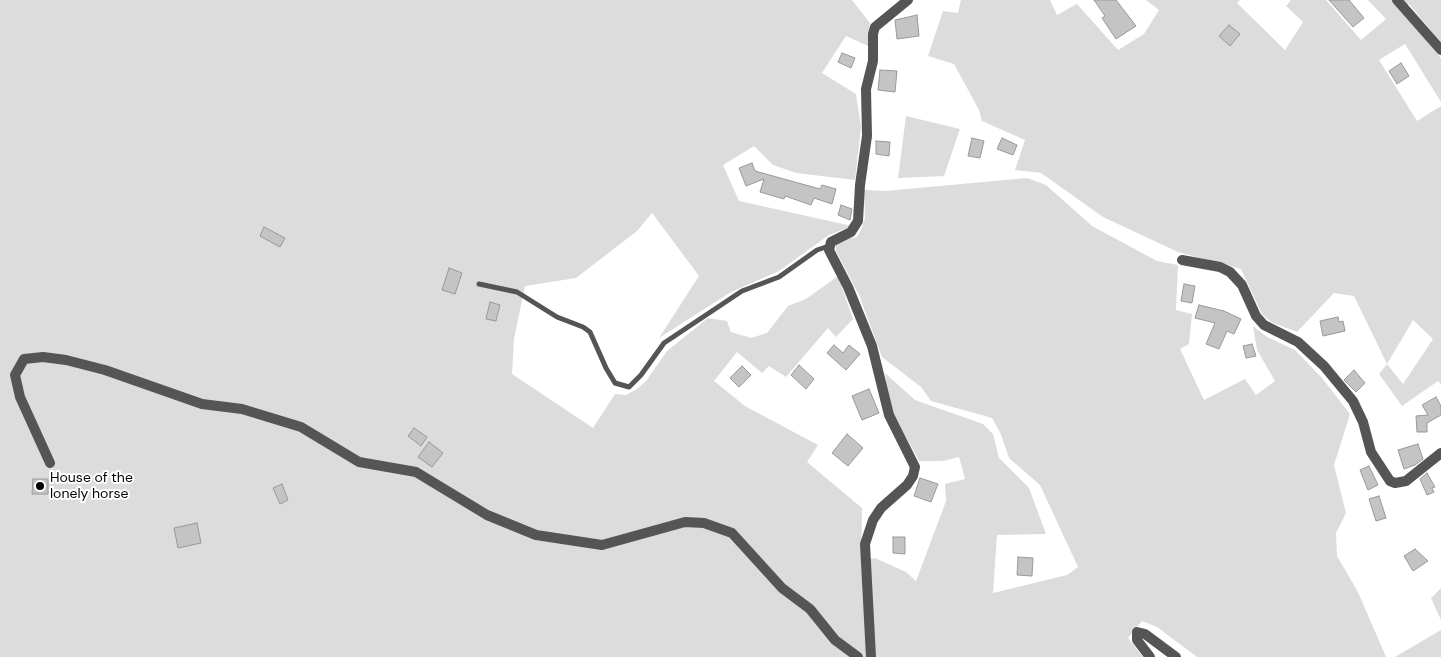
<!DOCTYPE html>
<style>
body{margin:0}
canvas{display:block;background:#fff}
</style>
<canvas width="1441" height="657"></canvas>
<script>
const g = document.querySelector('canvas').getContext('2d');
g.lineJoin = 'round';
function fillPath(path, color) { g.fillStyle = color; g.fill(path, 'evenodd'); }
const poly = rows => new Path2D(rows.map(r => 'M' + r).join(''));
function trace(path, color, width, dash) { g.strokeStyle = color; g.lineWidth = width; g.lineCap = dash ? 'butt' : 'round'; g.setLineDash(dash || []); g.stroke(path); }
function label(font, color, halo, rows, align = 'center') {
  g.font = font + ' "DM Sans",sans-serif'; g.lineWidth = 4; g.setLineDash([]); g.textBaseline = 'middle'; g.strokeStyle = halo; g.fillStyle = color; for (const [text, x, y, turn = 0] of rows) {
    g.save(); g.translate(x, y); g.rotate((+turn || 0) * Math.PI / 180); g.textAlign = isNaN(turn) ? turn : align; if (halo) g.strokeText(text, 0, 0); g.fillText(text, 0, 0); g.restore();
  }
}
fillPath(poly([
 [0,0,852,0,870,23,868,46,846,36,822,73,856,94,861,127,855,180,796,173,773,165,754,146,723,165,739,201,852,226,829,235,779,271,731,292,659,338,699,276,652,213,637,231,576,278,525,286,514,339,512,374,593,428,615,394,626,395,637,389,646,381,667,351,708,318,727,321,731,332,751,338,767,333,788,306,806,299,838,276,853,319,836,337,828,328,786,377,769,366,762,373,737,352,714,381,745,406,818,445,807,462,862,508,861,561,875,558,906,572,916,581,946,501,945,484,965,479,959,457,943,461,919,461,890,407,885,373,915,400,983,424,993,434,999,458,1029,488,1046,534,997,535,993,593,1067,575,1078,567,1040,485,1009,458,1000,432,992,418,931,401,921,387,882,357,859,295,836,251,836,245,842,240,857,237,862,228,865,218,864,190,885,191,1027,178,1046,185,1092,226,1157,261,1178,265,1176,310,1192,314,1189,344,1180,349,1204,400,1245,379,1256,395,1275,381,1257,350,1253,326,1267,337,1295,350,1322,378,1350,414,1334,465,1346,513,1336,533,1337,556,1358,592,1386,657,1197,657,1157,627,1142,621,1128,638,1143,657,0,657],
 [961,0,1050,0,1057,15,1077,4,1118,50,1144,34,1159,10,1146,0,1240,0,1237,3,1285,50,1303,22,1286,6,1291,0,1326,0,1361,40,1386,19,1368,0,1441,0,1441,43,1409,4,1400,10,1441,58,1441,102,1405,44,1379,60,1417,121,1441,106,1441,384,1438,381,1402,406,1379,374,1387,364,1354,296,1334,293,1297,332,1271,322,1262,314,1241,269,1178,252,1103,217,1041,173,1015,170,1025,140,982,121,979,110,954,64,928,56,943,11,958,13],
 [1413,320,1433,339,1403,384,1387,364],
 [906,116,960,129,944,176,898,178],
 [1441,588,1441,620,1431,598],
 [1441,630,1441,657,1395,657]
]), '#dcdcdc');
const building = poly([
 [1094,0,1116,0,1136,26,1116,39,1102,18,1105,16,1094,0],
 [1329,0,1349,0,1364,18,1353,27,1329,0],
 [917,15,919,36,897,39,895,20,917,15],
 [1229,25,1240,34,1230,46,1219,36,1229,25],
 [842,53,855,58,851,68,838,62,842,53],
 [1401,63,1409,76,1397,84,1389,71,1401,63],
 [880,70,897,71,895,92,878,90,880,70],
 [972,138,984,141,980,158,968,156,972,138],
 [1002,138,1017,145,1013,155,997,149,1002,138],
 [876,141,890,142,889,156,876,154,876,141],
 [752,163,755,171,820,189,822,185,836,189,832,204,814,198,811,205,785,196,784,199,760,192,764,179,746,186,739,168,752,163],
 [841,205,852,209,850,220,838,215,841,205],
 [264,227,285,238,280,247,260,236,264,227],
 [449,268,462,273,455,294,442,290,449,268],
 [1184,284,1195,286,1192,303,1181,301,1184,284],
 [490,302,500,305,496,321,486,319,490,302],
 [1199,305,1224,311,1241,319,1234,334,1227,331,1219,349,1206,344,1215,323,1195,318,1199,305],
 [1338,317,1339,322,1343,321,1345,331,1323,336,1320,321,1338,317],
 [1252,344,1256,356,1246,358,1243,346,1252,344],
 [834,345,843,353,849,345,860,354,846,370,827,353,834,345],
 [799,365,814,379,806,389,791,375,799,365],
 [742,366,751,375,739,387,730,378,742,366],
 [1354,370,1365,383,1356,392,1344,380,1354,370],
 [869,389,879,413,862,420,852,396,869,389],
 [1436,397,1441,406,1441,415,1427,423,1427,432,1417,432,1416,416,1428,415,1422,405,1436,397],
 [414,428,427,437,421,446,408,436,414,428],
 [847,434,863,448,848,466,832,453,847,434],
 [429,442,443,453,432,467,418,457,429,442],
 [1418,444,1423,459,1415,465,1404,469,1398,450,1418,444],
 [1369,466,1378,485,1368,490,1360,470,1369,466],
 [1427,473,1435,487,1432,488,1434,492,1427,495,1420,479,1427,473],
 [920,478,938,484,931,502,914,496,920,478],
 [33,479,48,479,48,494,32,494,33,479],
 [282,484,288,500,280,504,273,488,282,484],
 [1379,496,1386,518,1376,521,1369,499,1379,496],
 [197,523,201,543,178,548,174,528,197,523],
 [893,537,905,537,905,554,893,553,893,537],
 [1415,549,1428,561,1413,571,1404,556,1415,549],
 [1018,557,1033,558,1032,576,1017,575,1018,557]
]);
fillPath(building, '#c4c4c4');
trace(building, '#999', 1);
trace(poly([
 [479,284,517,292,557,317,583,327,590,332,606,368,615,383,629,387,641,375,664,343,742,291,779,277,817,250,829,246]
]), '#555', 5);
trace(poly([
 [1397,0,1441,50],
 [1182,260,1220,267,1230,272,1242,285,1256,316,1264,325,1298,342,1324,366,1353,401,1363,422,1371,452,1390,481,1395,483,1406,481,1441,453],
 [50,463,20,397,15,375,24,359,43,357,66,360,105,370,202,404,242,409,301,427,359,462,416,472,487,515,536,535,602,545,685,522,704,523,732,533,782,588,810,609,835,640,858,657],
 [871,657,865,544,873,520,881,508,907,485,913,476,915,467,889,415,872,346,848,287,829,250,831,242,851,232,858,221,860,185,867,136,866,89,873,61,873,34,875,27,908,0],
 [1150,657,1137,640,1137,632,1145,634,1176,657]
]), '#555', 10);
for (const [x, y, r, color] of [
 [40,486,5,"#000"]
]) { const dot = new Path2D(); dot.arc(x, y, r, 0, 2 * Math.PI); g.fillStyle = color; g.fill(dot); trace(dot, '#fff', 2); }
label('14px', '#000', '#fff', [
 ["House of the",50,478],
 ["lonely horse",50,494]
], 'left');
</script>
